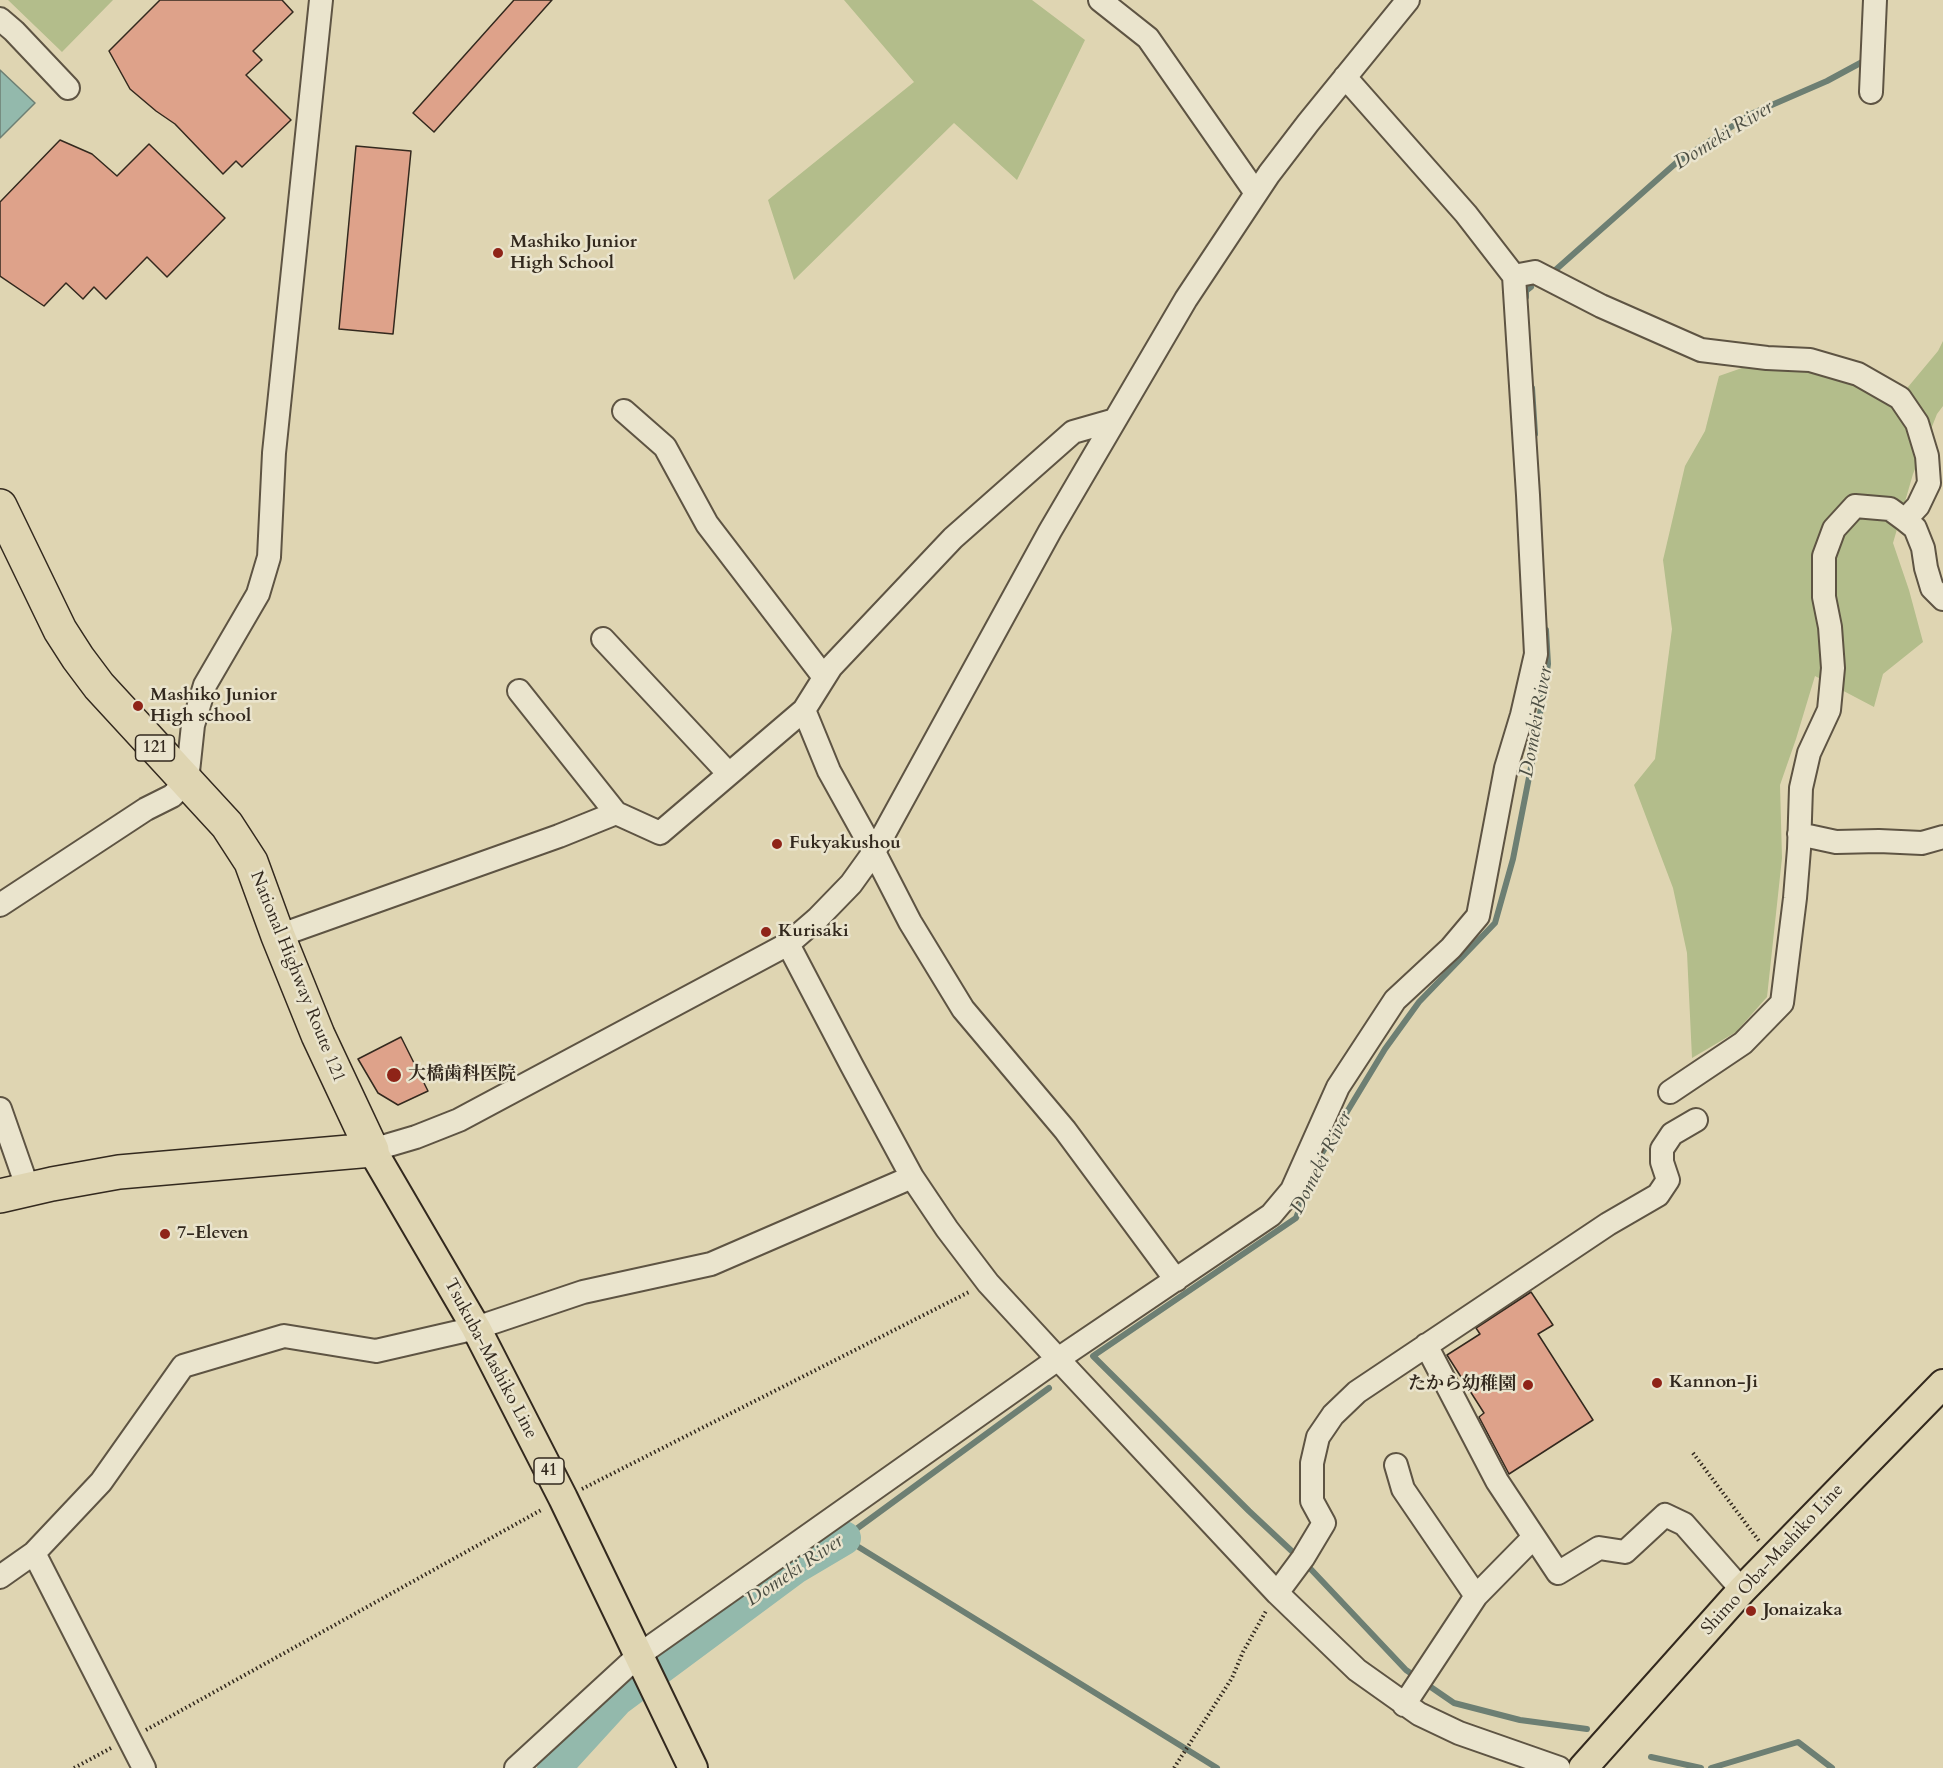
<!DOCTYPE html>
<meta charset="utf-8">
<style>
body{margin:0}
canvas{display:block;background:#dfd5b2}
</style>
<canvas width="1943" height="1768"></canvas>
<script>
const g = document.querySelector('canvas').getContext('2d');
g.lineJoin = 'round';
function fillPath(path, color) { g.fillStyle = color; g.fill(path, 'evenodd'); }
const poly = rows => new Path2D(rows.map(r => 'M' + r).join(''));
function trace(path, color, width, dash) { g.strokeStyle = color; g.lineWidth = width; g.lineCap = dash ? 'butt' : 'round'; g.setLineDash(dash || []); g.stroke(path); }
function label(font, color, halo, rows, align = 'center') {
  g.font = font + ' Cardo,"Noto Serif JP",serif'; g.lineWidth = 5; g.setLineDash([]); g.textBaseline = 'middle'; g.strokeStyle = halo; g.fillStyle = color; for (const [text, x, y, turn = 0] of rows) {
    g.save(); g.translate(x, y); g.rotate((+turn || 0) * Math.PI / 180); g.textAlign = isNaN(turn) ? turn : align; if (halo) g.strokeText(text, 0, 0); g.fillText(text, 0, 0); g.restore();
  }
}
fillPath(poly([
 [8,0,113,0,62,52],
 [844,0,1032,0,1085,40,1017,180,954,123,794,280,768,200,914,82],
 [1943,341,1943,406,1937,414,1913,474,1893,543,1909,590,1923,642,1883,674,1874,707,1815,676,1796,739,1780,785,1782,858,1767,997,1736,1032,1692,1058,1687,953,1673,888,1634,785,1655,759,1672,629,1663,560,1685,466,1705,431,1719,376,1779,355,1864,390,1893,405,1938,351]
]), '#b3bd8b');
const water = poly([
 [0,70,35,103,0,138,0,70]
]);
fillPath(water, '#93b9ac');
trace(water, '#6d7f73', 1.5);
trace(poly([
 [1552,273,1676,163,1751,114,1827,81,1864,61,1865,58],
 [1526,297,1526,291,1531,287],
 [1532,388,1535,434],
 [1049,1388,844,1538,1217,1768],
 [1297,1556,1249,1511,1093,1356,1296,1218,1319,1158,1385,1049,1419,1002,1495,923,1513,859,1533,757,1548,664,1546,630],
 [1305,1563,1406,1670,1454,1703,1520,1720,1587,1729],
 [1651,1757,1701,1768],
 [1711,1768,1798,1742,1832,1768]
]), '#6d7f73', 6);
trace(poly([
 [554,1768,617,1699,795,1567,844,1538]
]), '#93b9ac', 34);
const building = poly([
 [160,0,282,0,293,12,253,51,262,60,246,75,291,120,242,167,236,161,223,174,175,124,156,111,130,89,109,51,160,0],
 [514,0,552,0,434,132,413,113,514,0],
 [60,140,92,154,117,176,149,144,225,218,167,277,147,257,106,299,94,287,83,299,66,283,44,306,0,276,0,202,60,140],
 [356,146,411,151,393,334,339,329,356,146],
 [401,1037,428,1091,398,1105,378,1093,358,1059,401,1037],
 [1531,1292,1553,1325,1538,1334,1593,1420,1509,1474,1479,1417,1484,1413,1447,1355,1480,1334,1476,1328,1531,1292]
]);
fillPath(building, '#dea28a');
trace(building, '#33291e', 1.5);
const minor = poly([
 [1100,0,1148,38,1256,193],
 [0,19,14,31,68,88],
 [1871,92,1875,0],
 [1514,276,1535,272,1601,306,1701,350,1767,358,1810,360,1858,374,1900,398,1917,423,1927,456,1929,483,1918,506,1905,520,1890,509,1855,506,1834,529,1824,556,1824,597,1830,627,1833,668,1829,710,1809,753,1801,788,1799,849,1795,898,1782,1003,1743,1043,1670,1092],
 [624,411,665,447,707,524,824,677],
 [1905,520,1915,528,1923,548,1926,568,1932,588,1943,599],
 [603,639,729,774],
 [519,691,616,813],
 [804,710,829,771,874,852,910,922,963,1009,1065,1130,1176,1280],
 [1799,834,1836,842,1879,841,1922,843,1943,837],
 [0,905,146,809,172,796,187,781,193,725,205,685,258,594,269,557,274,453,321,0],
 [278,936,559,836,616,813,660,833,804,710,831,667,953,538,1073,432,1115,420],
 [788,944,852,1066,912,1177,947,1229,988,1283,1058,1359,1277,1593,1357,1670,1419,1714,1459,1733,1559,1768],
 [0,1109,28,1189],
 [372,1150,416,1137,459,1120,788,944,818,918,851,884,874,852,1050,531,1186,299,1269,174,1308,123,1408,0],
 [1426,1345,1497,1481,1558,1573,1599,1548,1625,1552,1665,1515,1684,1524,1742,1590],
 [1396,1465,1403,1489,1476,1596],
 [34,1553,144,1768],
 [0,1577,34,1553,101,1482,183,1366,284,1336,376,1351,476,1328,583,1292,711,1264,912,1177],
 [1277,1593,1303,1558,1324,1523,1312,1501,1312,1463,1318,1437,1333,1415,1357,1392,1608,1224,1658,1195,1668,1180,1662,1162,1662,1149,1672,1134,1696,1120],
 [1404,1705,1476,1596,1534,1537],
 [516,1768,639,1655,1058,1359,1271,1215,1292,1190,1338,1087,1395,1000,1451,948,1478,916,1506,768,1522,715,1536,654,1528,495,1514,276,1466,214,1345,77]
]);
const major = poly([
 [372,1150,476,1328,563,1498,693,1768],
 [1583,1768,1742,1590,1943,1384]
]);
const highway = poly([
 [0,506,60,630,78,658,99,686,227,825,251,862,278,936,318,1035,372,1150,119,1172,52,1184,0,1196]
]);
trace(minor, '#5e5443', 26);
trace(major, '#33291e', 32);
trace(highway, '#33291e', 36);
trace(poly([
 [1693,1453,1759,1541],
 [582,1489,971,1291],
 [146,1730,543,1509],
 [74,1768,113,1747],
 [1174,1768,1232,1678,1243,1652,1266,1611]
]), '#33291e', 4, [1.5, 3]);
trace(minor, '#eae4cd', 22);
trace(major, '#dfd5b2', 28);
trace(highway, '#dfd5b2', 33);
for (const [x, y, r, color] of [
 [498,253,6,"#8f2418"],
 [138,706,6,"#8f2418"],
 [777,844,6,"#8f2418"],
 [766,932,6,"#8f2418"],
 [394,1075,8,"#8f2418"],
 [165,1234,6,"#8f2418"],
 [1657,1383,6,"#8f2418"],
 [1528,1385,6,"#8f2418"],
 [1751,1611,6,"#8f2418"]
]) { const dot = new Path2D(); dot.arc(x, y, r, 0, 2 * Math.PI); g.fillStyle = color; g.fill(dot); trace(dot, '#eae4cd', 2); }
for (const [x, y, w] of [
 [155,748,39],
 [549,1471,30]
]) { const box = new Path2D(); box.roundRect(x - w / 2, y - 13, w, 26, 4.5); g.fillStyle = '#eae4cd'; g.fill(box); trace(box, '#33291e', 1.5); }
label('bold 16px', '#33291e', null, [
 ["121",155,748],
 ["41",549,1471]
]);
label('bold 18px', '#33291e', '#eae4cd', [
 ["Mashiko Junior",510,243],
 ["High School",510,264],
 ["Mashiko Junior",150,696],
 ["High school",150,717],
 ["Fukyakushou",789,844],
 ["Kurisaki",778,932],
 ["大橋歯科医院",408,1075],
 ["7-Eleven",177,1234],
 ["Kannon-Ji",1669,1383],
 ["たから幼稚園",1516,1385,"right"],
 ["Jonaizaka",1763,1611]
], 'left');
label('18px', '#33291e', '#eae4cd', [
 ["National Highway Route 121",297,977,68],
 ["Tsukuba-Mashiko Line",490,1359,62],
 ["Shimo Oba-Mashiko Line",1773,1560,-47]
]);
label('italic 20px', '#4b4d42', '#eae4cd', [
 ["Domeki River",1724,136,-32],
 ["Domeki River",1537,722,-80],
 ["Domeki River",1322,1163,-63],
 ["Domeki River",795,1571,-34]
]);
</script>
